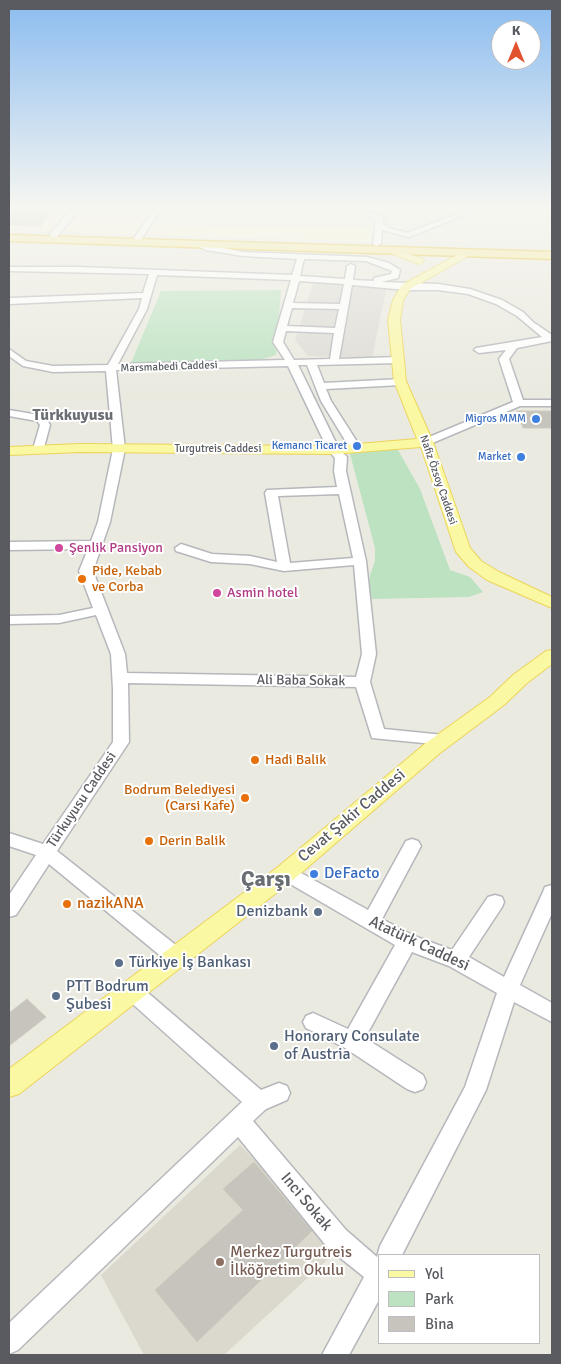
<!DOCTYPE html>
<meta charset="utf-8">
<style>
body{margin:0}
#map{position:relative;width:561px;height:1364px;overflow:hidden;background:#ebeae0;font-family:Signika,sans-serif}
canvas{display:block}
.frame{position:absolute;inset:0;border:10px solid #595b60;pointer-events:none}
.legend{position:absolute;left:378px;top:1254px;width:162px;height:90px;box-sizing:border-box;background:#fff;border:1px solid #bdbdbf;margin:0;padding:6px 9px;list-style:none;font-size:15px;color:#595b60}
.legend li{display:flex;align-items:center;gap:10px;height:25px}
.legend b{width:25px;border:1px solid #bdbdbf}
.north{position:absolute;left:491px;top:20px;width:50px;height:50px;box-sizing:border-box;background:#fff;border:1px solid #bdbdbf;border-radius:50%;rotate:0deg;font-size:14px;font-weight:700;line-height:20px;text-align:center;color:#595b60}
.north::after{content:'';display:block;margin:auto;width:18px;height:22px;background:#e15330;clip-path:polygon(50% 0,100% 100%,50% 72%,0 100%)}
</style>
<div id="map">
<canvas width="561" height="1364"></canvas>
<div class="frame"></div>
<ul class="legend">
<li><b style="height:6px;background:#fbf8a4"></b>Yol</li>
<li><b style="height:14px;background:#bce2c1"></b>Park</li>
<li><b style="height:14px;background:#c6c4bd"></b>Bina</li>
</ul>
<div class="north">K</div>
</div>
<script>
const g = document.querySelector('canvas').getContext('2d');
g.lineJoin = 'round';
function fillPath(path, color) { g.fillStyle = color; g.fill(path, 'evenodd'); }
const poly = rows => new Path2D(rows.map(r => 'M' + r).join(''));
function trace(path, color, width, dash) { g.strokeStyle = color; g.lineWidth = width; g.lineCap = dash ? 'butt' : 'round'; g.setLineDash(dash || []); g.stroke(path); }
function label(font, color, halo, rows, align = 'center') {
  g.font = font + ' Signika,sans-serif'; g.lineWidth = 4; g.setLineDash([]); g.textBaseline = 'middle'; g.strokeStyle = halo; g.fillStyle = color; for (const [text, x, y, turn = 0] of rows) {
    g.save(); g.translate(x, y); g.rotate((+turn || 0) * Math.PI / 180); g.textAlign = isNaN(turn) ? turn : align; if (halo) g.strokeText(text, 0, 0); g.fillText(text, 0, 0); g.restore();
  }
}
fillPath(poly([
 [9,206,150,212,143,225,371,228,371,242,9,230]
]), '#fcf8d4');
fillPath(poly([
 [314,281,387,286,372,358,308,356,295,340]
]), '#dddbd4');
fillPath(poly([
 [240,1145,340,1248,224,1355,144,1355,101,1275]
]), '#dbd9ce');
fillPath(poly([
 [281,290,276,355,253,362,131,363,161,291],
 [393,448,398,450,420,489,450,570,470,577,483,592,469,597,372,599,369,589,370,575,375,561,375,548,350,454,357,451]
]), '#bce2c1');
const building = poly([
 [9,212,51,212,41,226,9,225,9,212],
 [517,411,552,411,552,428,523,428,517,411],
 [27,999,46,1017,9,1046,9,1013,27,999],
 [254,1162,312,1231,197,1342,155,1290,243,1210,223,1189,254,1162]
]);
fillPath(building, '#c6c4bd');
trace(building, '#cfccbe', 1);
const minor = poly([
 [74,206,82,206,56,238,50,238,50,234,74,206],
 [156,206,163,206,141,240,135,240,134,238,156,206],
 [347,206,357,206,383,217,383,224,392,229,408,233,477,206,487,206,409,237,382,230,381,244,377,246,373,244,376,220,347,206],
 [200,243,243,252,367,257,389,263,400,270,398,278,381,282,438,284,470,289,502,300,523,312,533,322,552,335,552,341,517,348,509,359,523,400,552,400,552,406,520,406,430,444,422,444,421,442,422,440,513,402,499,359,506,350,479,353,474,350,476,348,542,337,517,316,496,304,468,294,438,290,406,290,352,285,339,359,397,357,402,360,397,363,317,365,324,383,401,379,406,382,401,385,326,389,331,401,361,448,359,450,351,450,321,401,307,365,298,365,339,449,347,457,346,471,366,561,376,654,370,682,384,729,444,735,450,736,452,740,450,744,444,745,372,738,356,687,128,683,129,742,57,851,182,950,185,956,182,962,175,964,168,962,49,864,16,915,9,917,9,895,36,855,9,846,9,833,43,844,113,742,113,689,111,654,96,615,59,623,9,624,9,616,59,615,93,608,79,571,88,549,9,550,9,542,91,541,98,522,113,449,106,371,53,372,23,366,9,356,9,349,26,361,53,366,108,365,139,309,142,298,9,304,9,298,143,293,149,274,9,271,9,267,78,267,292,275,297,259,243,256,206,250,200,247,200,243],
 [304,259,366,261,392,271,391,274,374,278,374,281,353,280,355,266,351,264,347,266,345,279,300,276,304,259],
 [157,275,291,280,273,342,285,360,118,364,147,309,157,275],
 [299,281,344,284,340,304,293,303,299,281],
 [292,308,339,309,335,328,287,326,292,308],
 [286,331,334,333,330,359,294,360,283,342,286,331],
 [288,366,328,450,335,458,334,471,337,487,267,490,265,493,277,562,250,556,212,554,181,544,175,548,176,551,211,562,250,564,284,571,354,565,362,654,356,677,127,673,125,654,93,571,110,522,125,449,116,370,288,366],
 [339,494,353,558,290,563,278,496,339,494],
 [9,410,45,416,50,425,43,451,39,452,33,449,40,425,37,421,9,416,9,410],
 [412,839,418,841,421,846,382,919,414,936,452,950,488,897,495,895,502,897,504,902,502,907,469,957,504,977,543,892,545,887,552,885,552,913,520,985,552,1003,552,1022,514,1002,486,1090,402,1255,380,1255,380,1298,349,1355,322,1355,364,1277,328,1248,238,1137,18,1350,9,1354,9,1323,242,1102,126,998,123,992,126,986,133,983,140,986,261,1090,279,1083,287,1086,290,1093,287,1100,266,1109,253,1121,346,1230,377,1257,380,1246,465,1087,497,993,449,966,412,952,365,1038,423,1075,426,1082,423,1089,415,1092,407,1089,345,1048,306,1028,303,1022,306,1016,313,1013,348,1029,395,945,280,878,277,873,280,868,286,866,292,868,368,910,406,841,412,839]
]);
const major = poly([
 [393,248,423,259,424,261,419,264,390,253,390,249,393,248],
 [465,251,468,252,468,256,410,289,403,300,400,320,406,381,433,442,470,548,481,561,499,572,552,597,552,608,487,580,469,567,456,552,421,447,334,454,80,452,9,455,9,447,80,444,334,446,417,439,394,381,388,320,393,300,402,285,465,251],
 [552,650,552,664,527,683,504,705,440,753,294,879,19,1094,9,1097,9,1069,278,867,426,743,490,697,513,675,546,651,552,650]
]);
const highway = poly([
 [9,235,552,252,552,259,9,241,9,235]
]);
trace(minor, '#b6b7bc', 3);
trace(major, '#ebd459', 2);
trace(highway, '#e2b909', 3);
fillPath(minor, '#fff');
fillPath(major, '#fbf8a4');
fillPath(highway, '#f8ea8a');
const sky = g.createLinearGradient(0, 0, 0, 397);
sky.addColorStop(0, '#8bbcf0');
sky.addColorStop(0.52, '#f6f6f1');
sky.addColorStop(1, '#f6f6f100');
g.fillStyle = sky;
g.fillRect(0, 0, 561, 397);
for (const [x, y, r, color] of [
 [536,419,5,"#3f7fe0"],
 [357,446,5,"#3f7fe0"],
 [521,457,5,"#3f7fe0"],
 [59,548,5,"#d1479c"],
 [82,579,5,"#e8710a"],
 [217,593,5,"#d1479c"],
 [255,760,5,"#e8710a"],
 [245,798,5,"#e8710a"],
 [149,841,5,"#e8710a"],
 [314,874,5,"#3f7fe0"],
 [67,904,5,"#e8710a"],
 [318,912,5,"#5c6f8a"],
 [119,963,5,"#5c6f8a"],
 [56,996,5,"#5c6f8a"],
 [274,1046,5,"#5c6f8a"],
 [220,1262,5,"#8d6e63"]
]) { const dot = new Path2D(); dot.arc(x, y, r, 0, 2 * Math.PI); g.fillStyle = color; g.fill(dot); trace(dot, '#fff', 2); }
label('11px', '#595b60', '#fff', [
 ["Marsmabedi Caddesi",169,367,-2],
 ["Turgutreis Caddesi",218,449],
 ["Nafiz Özsoy Caddesi",438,480,71]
]);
label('11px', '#366cbe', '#fff', [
 ["Migros MMM",526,419],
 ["Kemancı Ticaret",347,446],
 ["Market",511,457]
], 'right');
label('14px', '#b23c85', '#fff', [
 ["Şenlik Pansiyon",69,548],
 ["Asmin hotel",227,593]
], 'left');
label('14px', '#c56008', '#fff', [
 ["Pide, Kebab",92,571],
 ["ve Corba",92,587],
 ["Hadi Balik",265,760],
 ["Bodrum Belediyesi",235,790,"right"],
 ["(Carsi Kafe)",235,806,"right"],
 ["Derin Balik",159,841]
], 'left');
label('14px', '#595b60', '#fff', [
 ["Ali Baba Sokak",301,681,1],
 ["Türkuyusu Caddesi",82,800,-56]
]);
label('bold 16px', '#6a6d72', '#fff', [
 ["Türkkuyusu",73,416]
]);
label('16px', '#595b60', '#fff', [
 ["Cevat Şakir Caddesi",352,816,-40],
 ["Atatürk Caddesi",419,944,25],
 ["Inci Sokak",306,1202,50]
]);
label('16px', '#366cbe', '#fff', [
 ["DeFacto",324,874]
], 'left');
label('16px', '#c56008', '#fff', [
 ["nazikANA",77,904]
], 'left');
label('16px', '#4e5e75', '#fff', [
 ["Denizbank",308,912,"right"],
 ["Türkiye İş Bankası",129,963],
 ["PTT Bodrum",66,987],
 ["Şubesi",66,1005],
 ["Honorary Consulate",284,1037],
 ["of Austria",284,1055]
], 'left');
label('16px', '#785e54', '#fff', [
 ["Merkez Turgutreis",230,1253],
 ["İlköğretim Okulu",230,1271]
], 'left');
label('bold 22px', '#6a6d72', '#fff', [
 ["Çarşı",266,880]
]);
</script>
